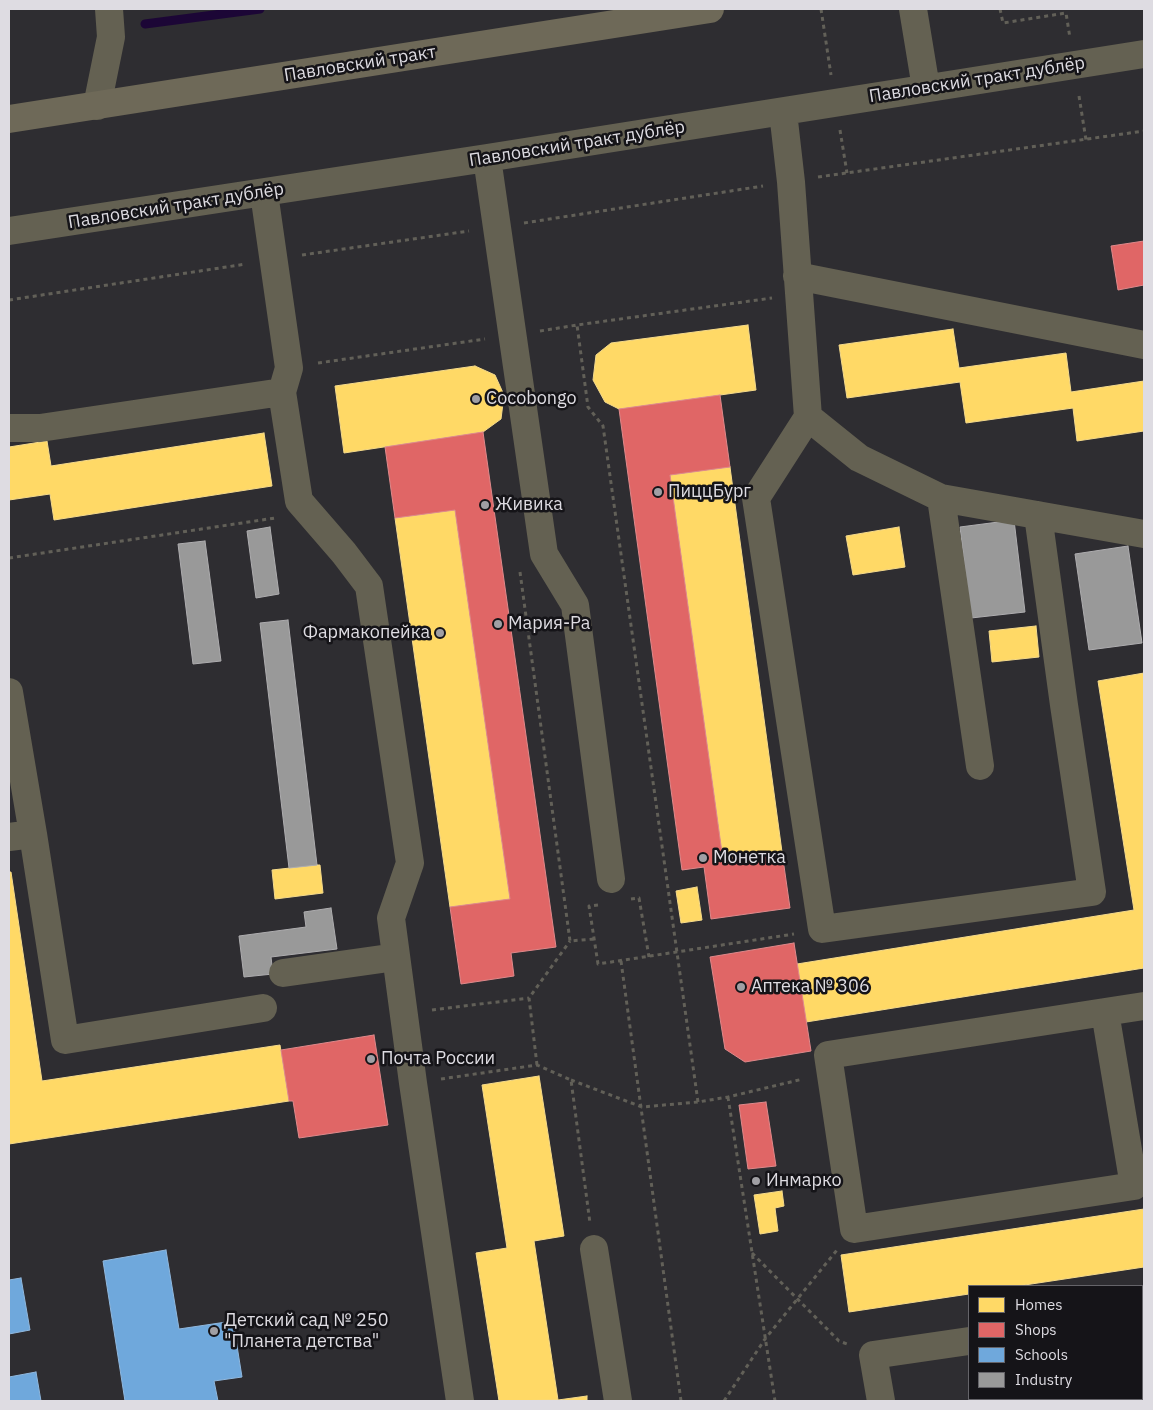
<!DOCTYPE html>
<meta charset="utf-8">
<style>
body{margin:0}
#map{position:relative;width:1153px;height:1410px;overflow:hidden;background:#2e2d31;font-family:"IBM Plex Sans",sans-serif}
canvas{display:block}
.frame{position:absolute;inset:0;border:10px solid #dedce2;pointer-events:none}
.legend{position:absolute;left:968px;top:1285px;width:175px;height:115px;box-sizing:border-box;background:#151418;border:1px solid #656469;margin:0;padding:6px 9px;list-style:none;font-size:15px;color:#dedce2}
.legend li{display:flex;align-items:center;gap:10px;height:25px}
.legend b{width:25px;border:1px solid #656469}
</style>
<div id="map">
<canvas width="1153" height="1410"></canvas>
<div class="frame"></div>
<ul class="legend">
<li><b style="height:14px;background:#ffd966"></b>Homes</li>
<li><b style="height:14px;background:#e06666"></b>Shops</li>
<li><b style="height:14px;background:#6fa8dc"></b>Schools</li>
<li><b style="height:14px;background:#999"></b>Industry</li>
</ul>
</div>
<script>
const g = document.querySelector('canvas').getContext('2d');
g.lineJoin = 'round';
function fillPath(path, color) { g.fillStyle = color; g.fill(path, 'evenodd'); }
const poly = rows => new Path2D(rows.map(r => 'M' + r).join(''));
function trace(path, color, width, dash) { g.strokeStyle = color; g.lineWidth = width; g.lineCap = dash ? 'butt' : 'round'; g.setLineDash(dash || []); g.stroke(path); }
function label(font, color, halo, rows, align = 'center') {
  g.font = font + ' "IBM Plex Sans",sans-serif'; g.lineWidth = 5; g.setLineDash([]); g.textBaseline = 'middle'; g.strokeStyle = halo; g.fillStyle = color; for (const [text, x, y, turn = 0] of rows) {
    g.save(); g.translate(x, y); g.rotate((+turn || 0) * Math.PI / 180); g.textAlign = isNaN(turn) ? turn : align; if (halo) g.strokeText(text, 0, 0); g.fillText(text, 0, 0); g.restore();
  }
}
const homes = poly([
 [748,325,756,390,619,409,605,402,593,380,596,355,611,343,748,325],
 [953,329,959,368,1066,353,1071,392,1144,381,1144,431,1077,441,1073,408,966,423,960,382,847,398,839,345,953,329],
 [475,366,495,375,504,395,501,419,483,432,344,453,335,386,475,366],
 [264,433,272,486,54,520,50,494,9,500,9,447,47,441,51,466,264,433],
 [730,467,782,852,723,860,670,475,730,467],
 [455,510,510,899,450,907,395,518,455,510],
 [899,527,905,567,853,575,846,536,899,527],
 [1036,626,1039,657,992,662,989,631,1036,626],
 [1144,673,1144,968,806,1022,797,964,1134,910,1098,681,1144,673],
 [317,865,320,865,323,893,275,899,272,870,317,865],
 [9,872,11,872,42,1081,280,1045,289,1101,9,1144,9,872],
 [697,887,702,920,681,923,676,891,697,887],
 [539,1076,564,1236,534,1241,558,1400,499,1401,476,1253,507,1248,482,1085,539,1076],
 [782,1191,784,1206,775,1208,778,1231,760,1234,754,1195,782,1191],
 [1144,1209,1144,1267,1018,1286,969,1286,969,1294,849,1312,841,1255,1144,1209],
 [587,1396,587,1401,553,1401,558,1400,587,1396]
]);
fillPath(homes, '#ffd966');
trace(homes, '#f5da8b', 1);
const shops = poly([
 [1144,241,1144,285,1118,290,1111,246,1144,241],
 [720,395,730,467,670,475,723,860,782,852,790,908,711,919,704,867,682,870,619,409,720,395],
 [483,432,556,947,511,953,514,976,461,984,450,907,510,899,455,510,395,518,385,447,483,432],
 [794,943,811,1051,745,1062,725,1049,710,957,794,943],
 [374,1035,388,1125,299,1138,293,1101,289,1101,281,1050,374,1035],
 [766,1102,776,1166,748,1169,739,1105,766,1102]
]);
fillPath(shops, '#e06666');
trace(shops, '#df898b', 1);
const schools = poly([
 [166,1250,179,1329,233,1321,242,1377,214,1381,218,1401,125,1401,103,1261,166,1250],
 [21,1278,30,1330,9,1334,9,1280,21,1278],
 [36,1372,41,1401,9,1401,9,1377,36,1372]
]);
fillPath(schools, '#6fa8dc');
trace(schools, '#90b8de', 1);
const industry = poly([
 [1014,520,1025,612,971,618,960,527,1014,520],
 [270,527,279,594,256,598,247,531,270,527],
 [205,541,221,661,193,664,178,544,205,541],
 [1128,546,1142,643,1089,650,1075,554,1128,546],
 [288,620,317,865,289,868,260,623,288,620],
 [331,908,337,949,271,957,273,974,244,977,239,936,306,927,304,912,331,908]
]);
fillPath(industry, '#999');
trace(industry, '#aeadaf', 1);
trace(poly([
 [145,24,260,9]
]), '#1c0636', 9);
trace(poly([
 [821,9,831,75],
 [1000,9,1003,23,1066,13,1070,38],
 [1079,96,1086,140],
 [840,130,847,173],
 [818,177,1144,131],
 [524,223,763,186],
 [302,255,469,231],
 [9,300,246,264],
 [540,331,577,325],
 [318,363,485,339],
 [9,558,275,518],
 [520,572,570,941,594,939],
 [631,899,639,898,649,957],
 [598,905,589,906,598,964,794,934],
 [621,961,681,1401],
 [432,1010,529,998],
 [537,1065,529,998,570,941],
 [441,1079,537,1065,571,1080,590,1223],
 [571,1080,642,1107,698,1102,728,1097,803,1079],
 [728,1097,775,1401],
 [698,1102,603,426,588,407,577,325,772,298],
 [752,1253,839,1341,847,1344],
 [724,1401,765,1339,837,1250]
]), '#626058', 3, [4, 4]);
trace(poly([
 [913,9,926,88],
 [97,106,111,37,109,9],
 [783,112,791,182,808,417,859,458,941,498,1144,534],
 [487,158,544,554,575,605,611,879],
 [264,193,289,368,282,392,299,501,344,553,369,586,410,863,391,918,413,1083,460,1401],
 [9,231,487,158,1144,54],
 [797,276,1144,345],
 [808,417,756,498,822,929,1092,892,1064,705,1038,515],
 [9,428,40,428,282,392],
 [941,498,980,766],
 [9,692,33,834],
 [9,837,33,834,65,1040,263,1008],
 [283,973,396,957],
 [1105,1012,1134,1186,854,1229,828,1055,1105,1012,1144,1006],
 [594,1249,618,1401],
 [1142,1315,1144,1314],
 [881,1401,873,1355,969,1341]
]), '#646152', 28);
trace(poly([
 [9,119,710,9]
]), '#6e6958', 28);
for (const [x, y, r, color] of [
 [476,399,5,"#a09fa4"],
 [658,492,5,"#a09fa4"],
 [485,505,5,"#a09fa4"],
 [498,624,5,"#a09fa4"],
 [440,633,5,"#a09fa4"],
 [703,858,5,"#a09fa4"],
 [741,987,5,"#a09fa4"],
 [371,1059,5,"#a09fa4"],
 [756,1181,5,"#a09fa4"],
 [214,1331,5,"#a09fa4"]
]) { const dot = new Path2D(); dot.arc(x, y, r, 0, 2 * Math.PI); g.fillStyle = color; g.fill(dot); trace(dot, '#151418', 2); }
label('18px', '#dedce2', '#151418', [
 ["Павловский тракт",360,64,-9],
 ["Павловский тракт дублёр",977,80,-9],
 ["Павловский тракт дублёр",577,144,-9],
 ["Павловский тракт дублёр",176,206,-9]
]);
label('18px', '#dedce2', '#151418', [
 ["Cocobongo",486,399],
 ["ПиццБург",668,492],
 ["Живика",495,505],
 ["Мария-Ра",508,624],
 ["Фармакопейка",430,633,"right"],
 ["Монетка",713,858],
 ["Аптека № 306",751,987],
 ["Почта России",381,1059],
 ["Инмарко",766,1181],
 ["Детский сад № 250",224,1321],
 ["\"Планета детства\"",224,1342]
], 'left');
</script>
